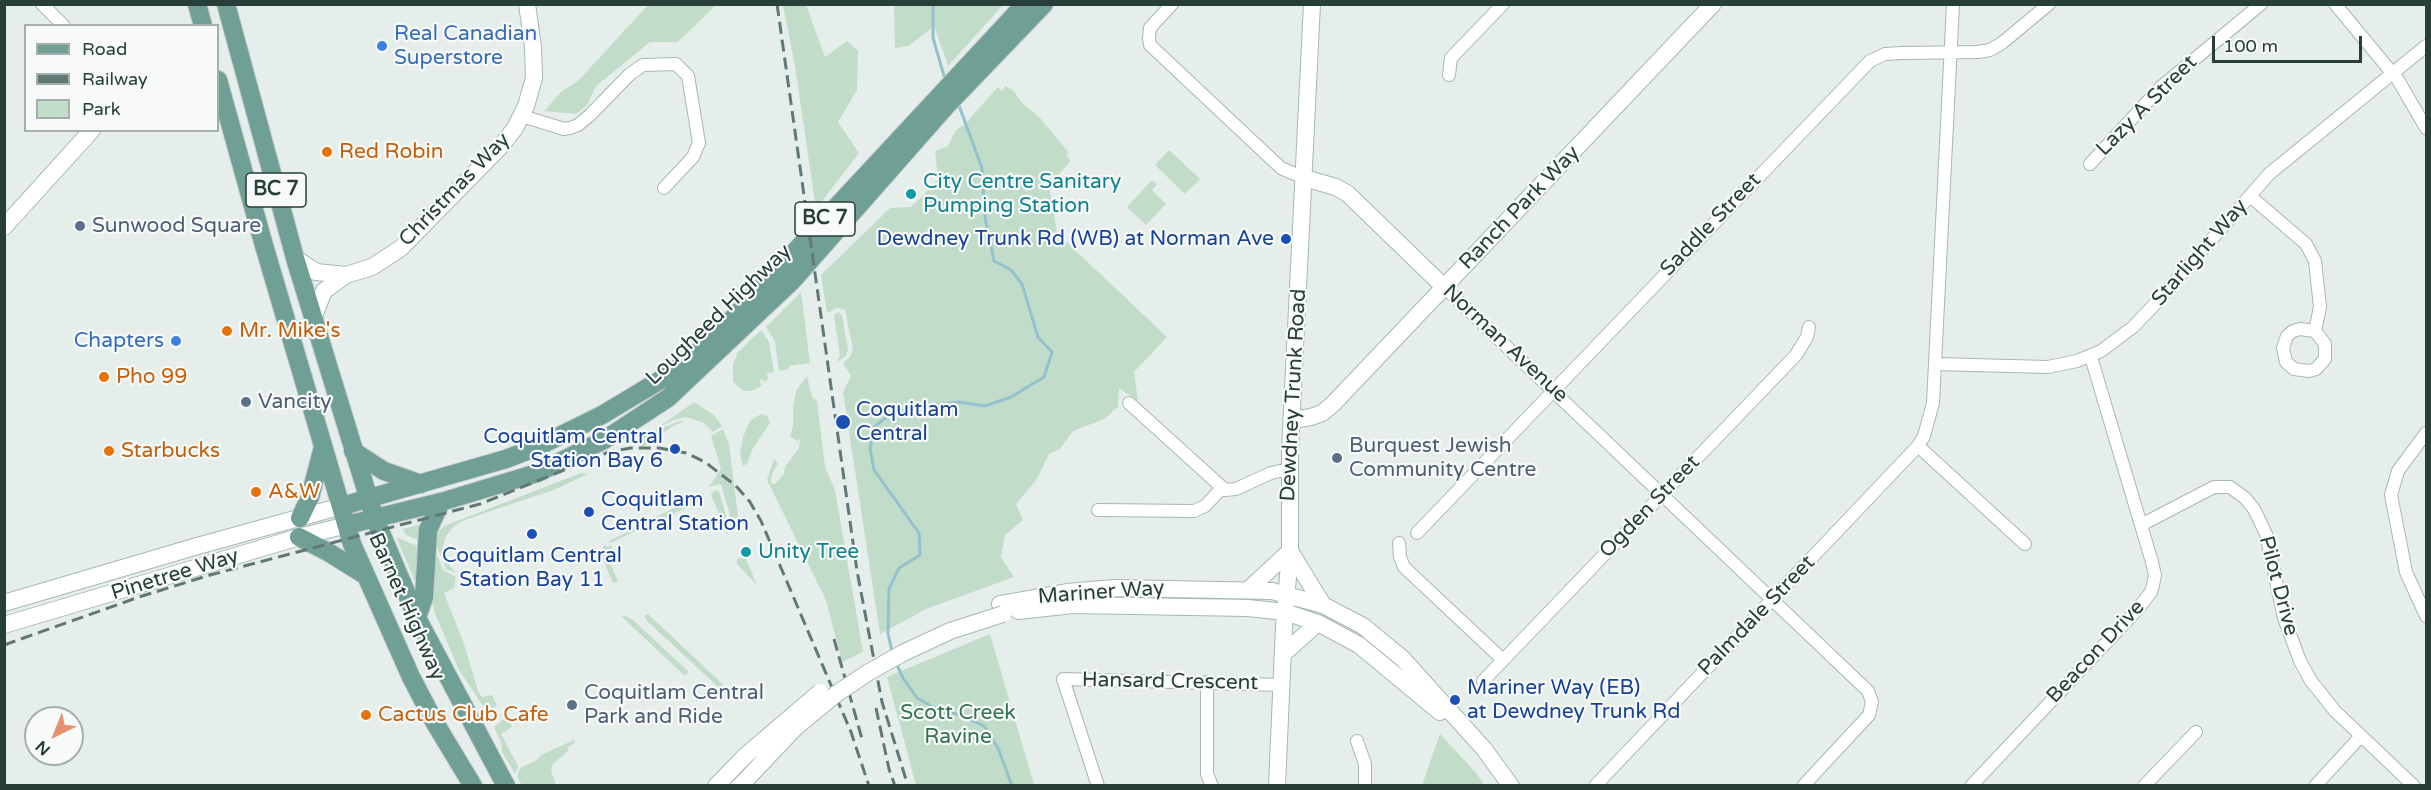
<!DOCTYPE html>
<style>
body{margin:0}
#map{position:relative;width:2431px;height:790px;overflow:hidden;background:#e6eeeb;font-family:"Varela Round",sans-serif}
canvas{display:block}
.frame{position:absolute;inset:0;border:6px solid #273e39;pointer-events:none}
.legend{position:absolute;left:24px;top:24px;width:195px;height:108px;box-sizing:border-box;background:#f7faf9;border:2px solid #a4afac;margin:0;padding:8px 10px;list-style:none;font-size:18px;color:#273e39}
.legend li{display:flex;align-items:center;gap:12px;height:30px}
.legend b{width:30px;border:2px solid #a4afac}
.north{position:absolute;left:24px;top:706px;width:60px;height:60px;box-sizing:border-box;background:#f7faf9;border:2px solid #a4afac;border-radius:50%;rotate:223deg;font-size:16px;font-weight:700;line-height:24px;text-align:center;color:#273e39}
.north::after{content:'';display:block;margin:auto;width:21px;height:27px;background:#e5916d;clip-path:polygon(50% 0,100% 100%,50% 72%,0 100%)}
.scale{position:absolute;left:2212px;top:36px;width:150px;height:27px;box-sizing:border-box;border:3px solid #273e39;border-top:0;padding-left:8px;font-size:18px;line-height:21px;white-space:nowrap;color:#273e39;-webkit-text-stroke:4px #f7faf9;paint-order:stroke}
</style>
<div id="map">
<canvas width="2431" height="790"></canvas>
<div class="frame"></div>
<ul class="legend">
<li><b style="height:8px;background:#6f9f95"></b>Road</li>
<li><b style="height:8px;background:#617974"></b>Railway</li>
<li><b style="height:16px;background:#c2dcca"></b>Park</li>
</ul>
<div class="north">N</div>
<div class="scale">100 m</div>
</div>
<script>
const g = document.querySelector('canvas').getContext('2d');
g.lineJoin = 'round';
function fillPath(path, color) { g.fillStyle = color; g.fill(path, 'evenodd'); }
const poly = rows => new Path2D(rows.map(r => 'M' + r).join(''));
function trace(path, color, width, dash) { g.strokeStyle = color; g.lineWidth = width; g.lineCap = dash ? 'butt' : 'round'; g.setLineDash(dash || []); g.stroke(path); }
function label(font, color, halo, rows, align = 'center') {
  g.font = font + ' "Varela Round",sans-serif'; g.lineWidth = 4.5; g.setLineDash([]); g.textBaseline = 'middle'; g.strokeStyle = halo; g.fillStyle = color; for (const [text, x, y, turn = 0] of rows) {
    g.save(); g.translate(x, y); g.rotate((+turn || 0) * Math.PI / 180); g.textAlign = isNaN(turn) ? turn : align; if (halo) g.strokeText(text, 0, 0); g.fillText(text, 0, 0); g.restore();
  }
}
fillPath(poly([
 [648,5,716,5,678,42,650,42,596,86,587,105,576,114,544,111,562,91,578,81],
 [783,5,806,5,825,57,847,41,858,51,857,90,838,122,859,153,816,209,795,66],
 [894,5,894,4,1003,5,948,66,934,26,909,46,895,48],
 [1005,86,1014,91,1021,102,1040,118,1069,153,1066,155,1071,160,1049,186,1057,233,1167,337,1134,372,1138,401,1119,388,1118,407,1104,419,1073,431,1060,449,1049,454,1037,479,1016,504,1023,520,1005,535,1001,557,1014,577,926,609,880,634,843,392,851,376,843,363,850,357,853,350,845,310,837,308,827,313,821,275,890,208,910,207,922,197,938,178,935,151,948,146,956,130,964,125,998,87,1002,91],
 [1169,150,1200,179,1185,194,1155,165],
 [1152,180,1157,184,1152,190,1166,204,1146,225,1127,207],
 [801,292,810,363,789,366,789,369,779,371,775,342,766,327],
 [838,312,842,315,848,350,846,356,837,362,840,356,834,315],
 [760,331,762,331,769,342,774,372,767,373,768,379,765,382,762,379,759,381,762,385,760,387,751,391,744,391,733,382,733,364,738,352],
 [807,376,812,397,817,401,825,467,835,490,863,652,842,662,826,600,767,480,774,459,778,464,772,474,771,483,775,484,784,474,785,467,799,448,800,439,797,441,790,436,793,426,793,406,796,391],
 [694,402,714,415,722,426,713,432,704,423,686,417,674,420,659,427],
 [761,414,767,416,770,423,753,448,747,464,743,466,740,454,743,437,750,421],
 [683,420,683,422,673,426,643,447,638,442,647,433],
 [723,429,729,444,738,516,734,529,721,484,709,487,721,469,711,436],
 [581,473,588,474,556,489,462,521,453,527,446,536,442,550,445,560,456,573,446,569,436,544,437,533,444,526],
 [715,490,719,491,726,516,729,529,727,535,711,494],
 [703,493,705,499,610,543,609,541],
 [422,524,421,541,406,535,403,529],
 [398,538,420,547,417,586,397,539],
 [604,545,607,547,611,545,614,553,607,557,618,581,613,583,601,555],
 [438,557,443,570,456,577,454,588,444,593,464,644,478,691,482,697,492,695,497,706,491,708,485,709,459,670,434,611,432,599,434,558],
 [741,557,746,559,757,585,737,564,737,560],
 [648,614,732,693,729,697,648,622,644,616],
 [623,615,633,620,689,672,685,676,622,617],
 [990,634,1034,785,916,785,887,677],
 [508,716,512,727,501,734,518,766,515,774,502,752,501,742,494,727],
 [1440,734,1477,774,1484,785,1422,785],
 [574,740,575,743,569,746,568,751,553,764,551,771,556,785,522,785,517,777,520,768,537,760,541,755]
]), '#c2dcca');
trace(poly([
 [933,4,933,38,945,79],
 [892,651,888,634,889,589,899,568,920,555,919,533,874,470,870,448,875,426,894,411,959,402,985,406,1011,397,1044,377,1052,352,1038,337,1022,284,1011,270,994,261,985,217,982,168,958,103],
 [896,663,903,678,917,698,940,711,961,715,984,726,998,748,1012,786]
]), '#94c1cd', 3);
const street = poly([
 [42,4,64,26],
 [1172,4,1150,28,1149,38,1150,45,1281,168,1304,178],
 [2335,4,2398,80,2426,128],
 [1449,75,1451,58,1503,4],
 [522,116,564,129,570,128,578,125,590,115,630,74,643,65,676,64,688,76,699,143,693,157,664,188],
 [2090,164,2161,87,2261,4],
 [2250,196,2306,244,2315,261,2320,307,2315,331,2300,329,2293,331,2287,336,2283,348,2286,362,2294,369,2309,371,2316,369,2325,359,2325,344,2315,331],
 [1444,287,1868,691,1872,702,1869,715,1803,786],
 [1935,364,2048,367,2077,361,2101,351,2133,327,2155,304,2269,174,2426,46],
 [1129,403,1225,490,1236,489,1271,473,1290,469],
 [2426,433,2398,471,2391,495,2406,572,2426,616],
 [1918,446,2025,544],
 [1098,510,1194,511,1205,506,1222,488],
 [2141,525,2214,487,2230,487,2245,498,2254,509,2266,534,2284,618,2300,661,2311,681,2335,711,2414,786],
 [1417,533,1870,61,1885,54,1902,53,1978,52,1990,50,2002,43,2049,4],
 [1399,543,1400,557,1404,567,1503,660],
 [1483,681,1796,355,1807,337,1809,327],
 [1207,682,1207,774,1212,786],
 [1357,741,1365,764,1365,786],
 [1098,786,1063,679,1281,685],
 [1595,786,1918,446,1924,436,1933,403,1953,4],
 [1971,786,2137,610,2151,592,2153,585,2155,575,2152,562,2091,357],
 [2144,786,2196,732],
 [2315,786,2361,736]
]);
const secondary = poly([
 [1304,178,1336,187,1348,194,1444,287],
 [4,227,92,130],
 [295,258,316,272,346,275],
 [313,318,324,291,346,275,372,267,401,248,501,146,515,128,526,106,534,78,533,47,527,4],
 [1292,420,1311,417,1322,413,1332,405,1713,4],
 [1290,551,1323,605],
 [1249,589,1290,551],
 [4,603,194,547,342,506],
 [1000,604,1067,592,1114,588,1272,591,1323,605,1363,626,1403,659,1484,749,1511,786],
 [1018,611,1073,605,1248,608,1285,612,1318,623,1359,645,1440,712],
 [4,625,299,537,347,525],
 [1283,654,1318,623],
 [716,786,745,756],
 [1277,786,1284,626,1290,551,1290,450,1312,4]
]);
const primary = poly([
 [197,4,203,26],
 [226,4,295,258,375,519,417,618,506,786],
 [218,80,263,242,352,544,411,677,435,723,473,786],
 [353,451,384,471,421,484],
 [342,506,506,459,537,447,602,415,672,373,706,345,735,316,1025,4],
 [300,518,310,497,323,447],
 [347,525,441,502,537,473,604,440,668,398,792,281,947,105,1044,4],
 [299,537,328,552,365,575],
 [417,618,424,597,428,530,441,502]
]);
trace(street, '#a9b6b2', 14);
trace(secondary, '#a6b8b3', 18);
trace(primary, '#c3c9c8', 20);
trace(street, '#fff', 12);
trace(secondary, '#fff', 16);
trace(primary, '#6f9f95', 18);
trace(poly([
 [777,4,857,571,882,702,908,786],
 [834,639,862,739],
 [4,645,139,597,210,575,480,504,609,452,631,448,659,448,686,453,705,462,736,486,750,502,761,521,851,732,869,786],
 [876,708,889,769,895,786]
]), '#617974', 3, [12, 6]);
const secondaryBridge = poly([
 [745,756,820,692],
 [740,786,796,727,836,694,869,672,903,653,950,631,1003,614]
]);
trace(secondaryBridge, '#a6b8b3', 18, []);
trace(secondaryBridge, '#fff', 16);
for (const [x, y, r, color] of [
 [382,46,6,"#3f7fe0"],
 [327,152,6,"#e8710a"],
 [911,194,6,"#0f9aa8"],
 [80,226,6,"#5c6f8a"],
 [1286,239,6,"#1a4fb4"],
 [227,331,6,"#e8710a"],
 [176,341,6,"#3f7fe0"],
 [104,377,6,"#e8710a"],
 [246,402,6,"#5c6f8a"],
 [843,422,8,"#1a4fb4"],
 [675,449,6,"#1a4fb4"],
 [109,451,6,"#e8710a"],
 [1337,458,6,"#5c6f8a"],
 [256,492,6,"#e8710a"],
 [589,512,6,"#1a4fb4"],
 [532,534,6,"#1a4fb4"],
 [746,552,6,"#0f9aa8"],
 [1455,700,6,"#1a4fb4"],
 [572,705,6,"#5c6f8a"],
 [366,715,6,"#e8710a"]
]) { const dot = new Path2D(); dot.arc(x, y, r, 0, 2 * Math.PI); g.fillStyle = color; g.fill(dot); trace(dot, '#f7faf9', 2); }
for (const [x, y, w] of [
 [276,190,60],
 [825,219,60]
]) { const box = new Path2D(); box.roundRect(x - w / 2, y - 17, w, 34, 4.5); g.fillStyle = '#f7faf9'; g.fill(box); trace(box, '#273e39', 1.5); }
label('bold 20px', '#273e39', null, [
 ["BC 7",276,190],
 ["BC 7",825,219]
]);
label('21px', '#366cbe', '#f7faf9', [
 ["Real Canadian",394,34],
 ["Superstore",394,58],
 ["Chapters",164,341,"right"]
], 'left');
label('21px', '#273e39', '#f7faf9', [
 ["Lazy A Street",2147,106,-45],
 ["Christmas Way",455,190,-46],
 ["Ranch Park Way",1520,208,-46],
 ["Saddle Street",1711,225,-46],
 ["Starlight Way",2200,253,-49],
 ["Lougheed Highway",719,315,-44],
 ["Norman Avenue",1505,344,43],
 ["Dewdney Trunk Road",1294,395,-87],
 ["Ogden Street",1650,507,-46],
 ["Pinetree Way",175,575,-17],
 ["Pilot Drive",2278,586,75],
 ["Mariner Way",1101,593,-4],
 ["Barnet Highway",406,607,66],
 ["Palmdale Street",1757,616,-46],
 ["Beacon Drive",2096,652,-47],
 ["Hansard Crescent",1170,682,1]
]);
label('21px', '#c56008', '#f7faf9', [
 ["Red Robin",339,152],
 ["Mr. Mike's",239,331],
 ["Pho 99",116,377],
 ["Starbucks",121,451],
 ["A&W",268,492],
 ["Cactus Club Cafe",378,715]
], 'left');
label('21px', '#0d838f', '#f7faf9', [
 ["City Centre Sanitary",923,182],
 ["Pumping Station",923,206],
 ["Unity Tree",758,552]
], 'left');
label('21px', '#4e5e75', '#f7faf9', [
 ["Sunwood Square",92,226],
 ["Vancity",258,402],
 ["Burquest Jewish",1349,446],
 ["Community Centre",1349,470],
 ["Coquitlam Central",584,693],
 ["Park and Ride",584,717]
], 'left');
label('21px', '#164399', '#f7faf9', [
 ["Dewdney Trunk Rd (WB) at Norman Ave",1274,239,"right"],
 ["Coquitlam",856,410],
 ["Central",856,434],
 ["Coquitlam Central",663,437,"right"],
 ["Station Bay 6",663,461,"right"],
 ["Coquitlam",601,500],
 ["Central Station",601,524],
 ["Coquitlam Central",532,556,"center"],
 ["Station Bay 11",532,580,"center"],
 ["Mariner Way (EB)",1467,688],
 ["at Dewdney Trunk Rd",1467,712]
], 'left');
label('21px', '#347250', '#f7faf9', [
 ["Scott Creek",958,713],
 ["Ravine",958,737]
]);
</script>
